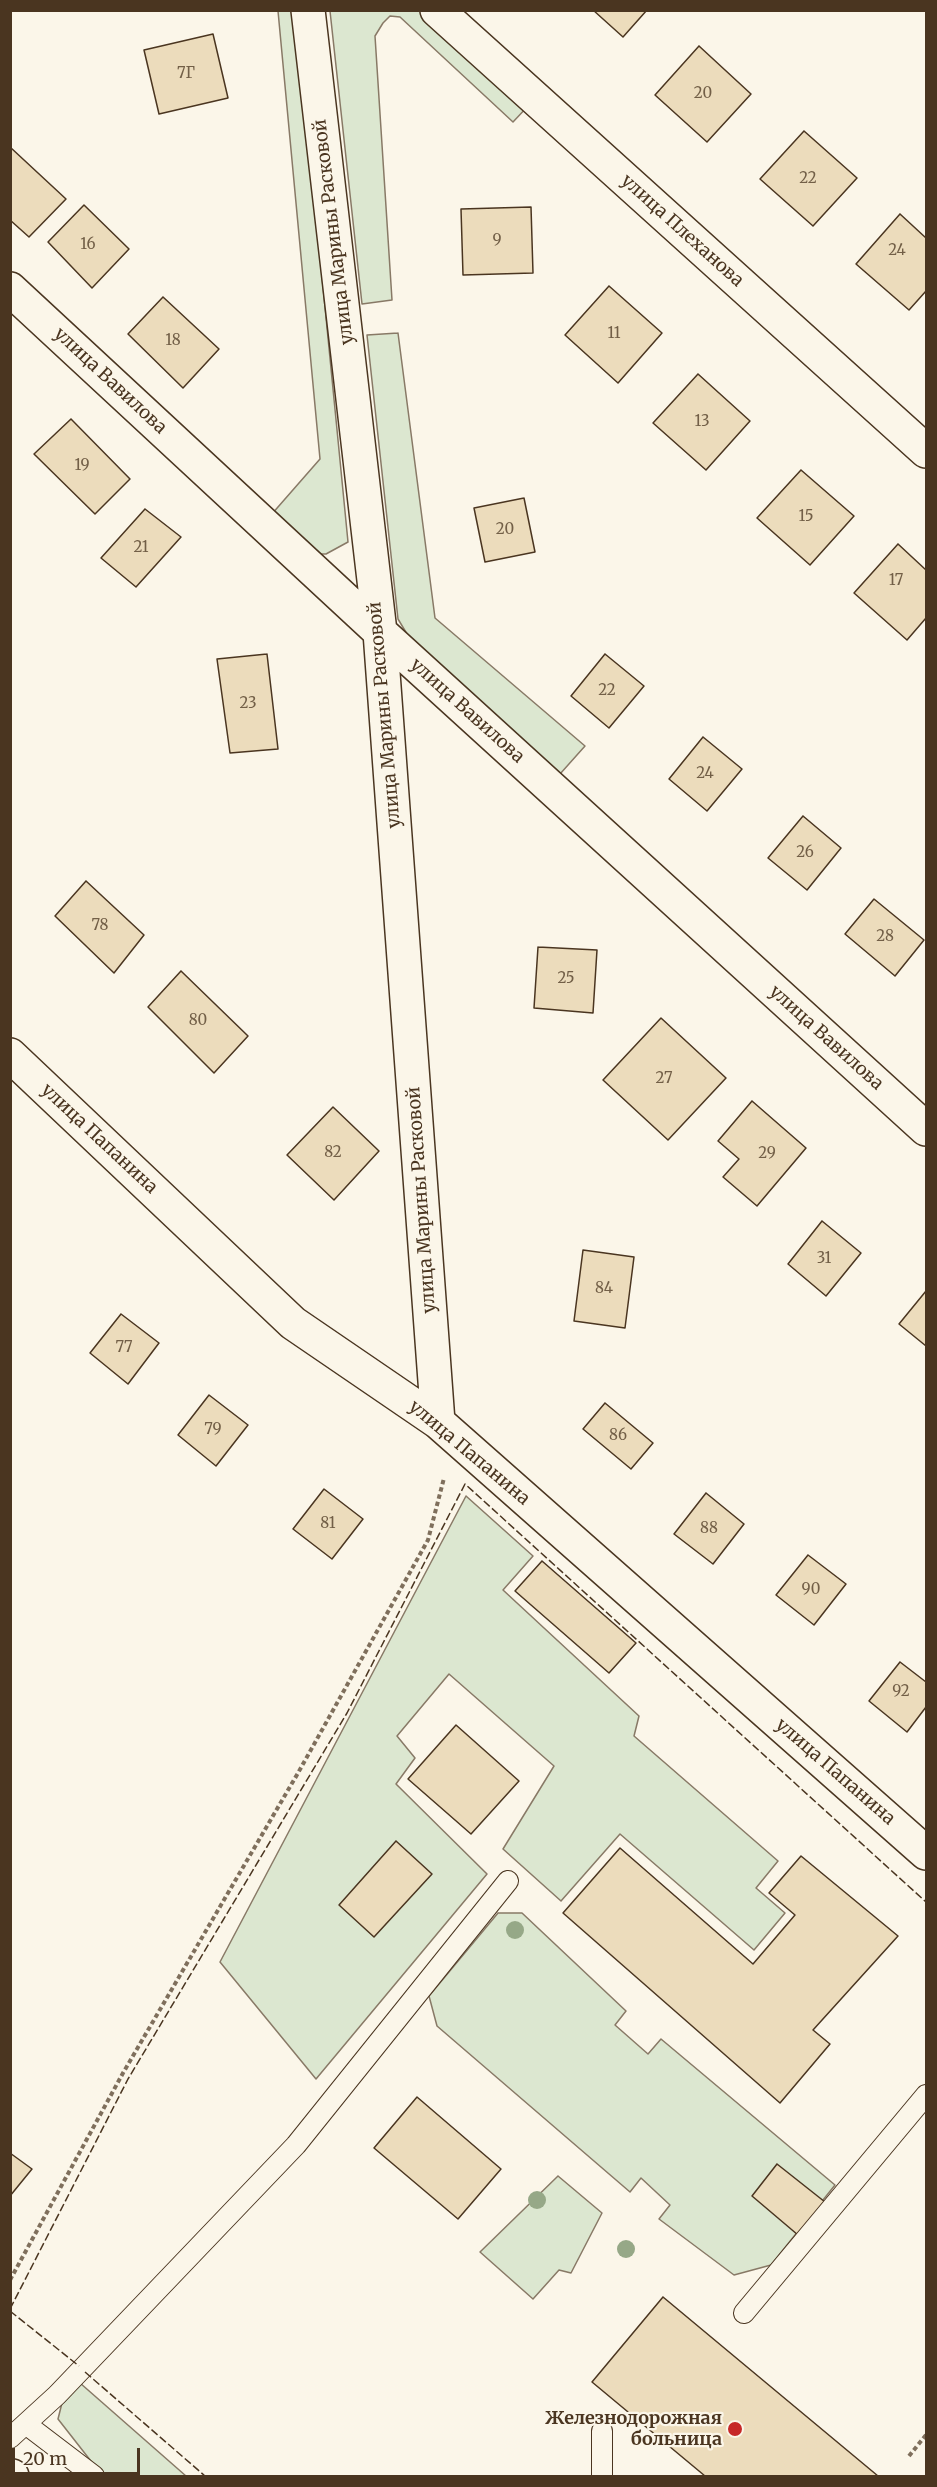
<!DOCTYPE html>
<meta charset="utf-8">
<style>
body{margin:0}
#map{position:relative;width:937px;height:2487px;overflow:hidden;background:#fbf6e9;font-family:Merriweather,serif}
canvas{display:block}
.frame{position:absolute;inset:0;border:12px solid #4a3520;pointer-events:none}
.scale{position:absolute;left:12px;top:2448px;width:128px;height:27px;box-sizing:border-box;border:3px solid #4a3520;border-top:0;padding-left:8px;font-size:18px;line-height:21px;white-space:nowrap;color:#4a3520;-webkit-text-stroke:4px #fbf6e9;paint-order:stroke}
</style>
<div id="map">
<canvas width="937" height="2487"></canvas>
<div class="frame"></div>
<div class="scale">20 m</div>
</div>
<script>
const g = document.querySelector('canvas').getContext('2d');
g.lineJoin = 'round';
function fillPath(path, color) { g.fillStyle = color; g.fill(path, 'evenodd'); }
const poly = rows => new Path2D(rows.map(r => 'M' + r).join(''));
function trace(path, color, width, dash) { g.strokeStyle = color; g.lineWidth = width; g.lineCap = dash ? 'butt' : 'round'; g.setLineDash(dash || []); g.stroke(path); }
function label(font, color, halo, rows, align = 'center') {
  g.font = font + ' Merriweather,serif'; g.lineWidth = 4.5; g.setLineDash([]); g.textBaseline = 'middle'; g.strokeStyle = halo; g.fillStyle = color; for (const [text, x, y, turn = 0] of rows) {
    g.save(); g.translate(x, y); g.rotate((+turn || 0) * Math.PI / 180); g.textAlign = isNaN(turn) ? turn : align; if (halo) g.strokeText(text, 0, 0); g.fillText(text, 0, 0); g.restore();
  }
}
const green = poly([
 [278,11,296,11,348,542,326,554,316,554,271,515,320,459,278,11],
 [330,11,423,11,529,105,513,122,400,17,390,16,383,23,375,36,392,300,362,304,330,11],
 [398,333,435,618,585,746,560,774,410,639,398,619,367,335,398,333],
 [466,1496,533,1556,503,1590,639,1716,634,1736,778,1861,756,1888,785,1913,754,1950,620,1834,561,1901,503,1849,554,1766,449,1674,397,1736,415,1758,396,1784,487,1874,316,2079,220,1962,466,1496],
 [498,1913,522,1913,626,2011,615,2025,648,2054,661,2039,835,2185,771,2265,734,2275,659,2219,670,2205,641,2178,630,2192,437,2026,429,1996,498,1913],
 [558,2176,602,2213,571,2273,559,2270,533,2299,480,2252,558,2176],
 [80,2383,186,2476,108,2476,94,2465,58,2419,62,2403,80,2383]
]);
fillPath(green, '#dce7d0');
trace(green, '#887966', 1.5);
const building = poly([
 [593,10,647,10,623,37,593,10],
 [213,34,228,98,159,114,144,50,213,34],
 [699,46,751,94,707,142,655,95,699,46],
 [804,131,857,178,813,226,760,179,804,131],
 [10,147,66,199,29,237,10,220,10,147],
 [84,205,129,249,92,288,48,242,84,205],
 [531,207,533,273,463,275,461,209,531,207],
 [900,214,926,238,926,291,909,310,856,264,900,214],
 [609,286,662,333,618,383,565,335,609,286],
 [163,297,219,349,183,388,128,334,163,297],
 [698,374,750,421,706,470,653,423,698,374],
 [71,419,130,479,95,514,34,454,71,419],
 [801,470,854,516,810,565,757,518,801,470],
 [524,498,535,552,485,562,474,508,524,498],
 [145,509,181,537,136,587,101,558,145,509],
 [898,544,926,570,926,618,907,640,854,593,898,544],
 [267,654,278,749,230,753,217,659,267,654],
 [605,654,644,686,609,728,571,696,605,654],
 [703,737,742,769,707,811,669,779,703,737],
 [803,816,841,848,807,890,768,858,803,816],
 [86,881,144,935,114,973,55,916,86,881],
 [874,899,924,940,895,976,845,934,874,899],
 [538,947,597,950,593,1013,534,1008,538,947],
 [181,971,248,1036,214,1073,148,1007,181,971],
 [661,1018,726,1078,668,1140,603,1080,661,1018],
 [752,1101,806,1148,757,1206,723,1177,739,1159,718,1141,752,1101],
 [333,1107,379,1151,334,1200,287,1155,333,1107],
 [822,1221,861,1253,826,1296,788,1264,822,1221],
 [583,1250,634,1257,625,1328,574,1321,583,1250],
 [926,1291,926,1346,899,1324,926,1291],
 [121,1314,159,1343,128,1384,90,1353,121,1314],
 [209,1395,248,1425,216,1466,178,1435,209,1395],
 [605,1403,653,1443,631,1469,583,1429,605,1403],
 [324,1489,363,1519,332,1559,293,1529,324,1489],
 [706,1493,744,1524,713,1564,674,1534,706,1493],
 [808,1555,846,1584,814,1625,776,1595,808,1555],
 [542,1561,636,1643,609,1673,515,1591,542,1561],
 [900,1662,926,1682,926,1707,907,1732,869,1701,900,1662],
 [456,1725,519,1781,471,1834,408,1779,456,1725],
 [396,1841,432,1874,374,1937,339,1905,396,1841],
 [620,1848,753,1964,795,1915,769,1893,801,1856,898,1936,813,2030,830,2044,780,2103,563,1913,620,1848],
 [417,2097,501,2169,458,2219,374,2148,417,2097],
 [10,2153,32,2169,10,2196,10,2153],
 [777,2164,825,2202,798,2235,752,2196,777,2164],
 [663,2297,878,2476,705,2476,592,2382,663,2297]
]);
fillPath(building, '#ecdcbc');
trace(building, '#4a3520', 1.5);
const lane = poly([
 [744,2313,926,2095],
 [27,2425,94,2476],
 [602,2431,602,2476],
 [10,2438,57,2395,296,2145,508,1881]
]);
const street = poly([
 [308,10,380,632,438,1422],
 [437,10,926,451],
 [10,289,380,632,926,1129],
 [10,1055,293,1323,438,1422,926,1853]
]);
const secondary = poly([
 [10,2476,12,2476]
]);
trace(lane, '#4a3520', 22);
trace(street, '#4a3520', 36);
trace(secondary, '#4a3520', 36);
trace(poly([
 [10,2280,123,2073,298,1773,428,1540,444,1478],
 [909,2456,926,2435]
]), '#7f6f5c', 4, [4.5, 3]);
trace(lane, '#fbf6e9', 20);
trace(street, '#fbf6e9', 33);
trace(secondary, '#fbf6e9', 33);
trace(poly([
 [10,2309,128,2079,347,1713,465,1484,926,1902],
 [10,2311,79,2366],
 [85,2372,205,2476]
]), '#4a3520', 1.5, [8, 3]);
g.fillStyle = '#96a887';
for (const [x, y] of [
 [515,1930],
 [537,2200],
 [626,2249]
]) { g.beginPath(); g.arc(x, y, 9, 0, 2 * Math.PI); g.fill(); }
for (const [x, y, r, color] of [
 [735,2429,8,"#c62828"]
]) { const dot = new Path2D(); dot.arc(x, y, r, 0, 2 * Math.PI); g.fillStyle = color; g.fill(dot); trace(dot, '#fbf6e9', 2); }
label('15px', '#725f47', null, [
 ["7Г",186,74],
 ["20",703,94],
 ["22",808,179],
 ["9",497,241],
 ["16",88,245],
 ["24",897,251],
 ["11",614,334],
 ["18",173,341],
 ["13",702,422],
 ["19",82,466],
 ["15",806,517],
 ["20",505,530],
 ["21",141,548],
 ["17",896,581],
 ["22",607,691],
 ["23",248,704],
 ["24",705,774],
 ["26",805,853],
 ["78",100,926],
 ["28",885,937],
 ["25",566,979],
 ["80",198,1021],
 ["27",664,1079],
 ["82",333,1153],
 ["29",767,1154],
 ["31",824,1259],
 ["84",604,1289],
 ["77",124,1348],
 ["79",213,1430],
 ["86",618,1436],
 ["81",328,1524],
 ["88",709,1529],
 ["90",811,1590],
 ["92",901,1692]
]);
label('18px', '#4a3520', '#fbf6e9', [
 ["улица Плеханова",682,231,42],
 ["улица Марины Расковой",334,232,-97],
 ["улица Вавилова",110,381,43],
 ["улица Вавилова",467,711,42],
 ["улица Марины Расковой",385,715,-95],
 ["улица Вавилова",826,1038,42],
 ["улица Папанина",99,1139,43],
 ["улица Марины Расковой",422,1200,-94],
 ["улица Папанина",469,1453,40],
 ["улица Папанина",835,1772,41]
]);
label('bold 18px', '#4a3520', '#fbf6e9', [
 ["Железнодорожная",722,2419],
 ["больница",722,2440]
], 'right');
</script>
